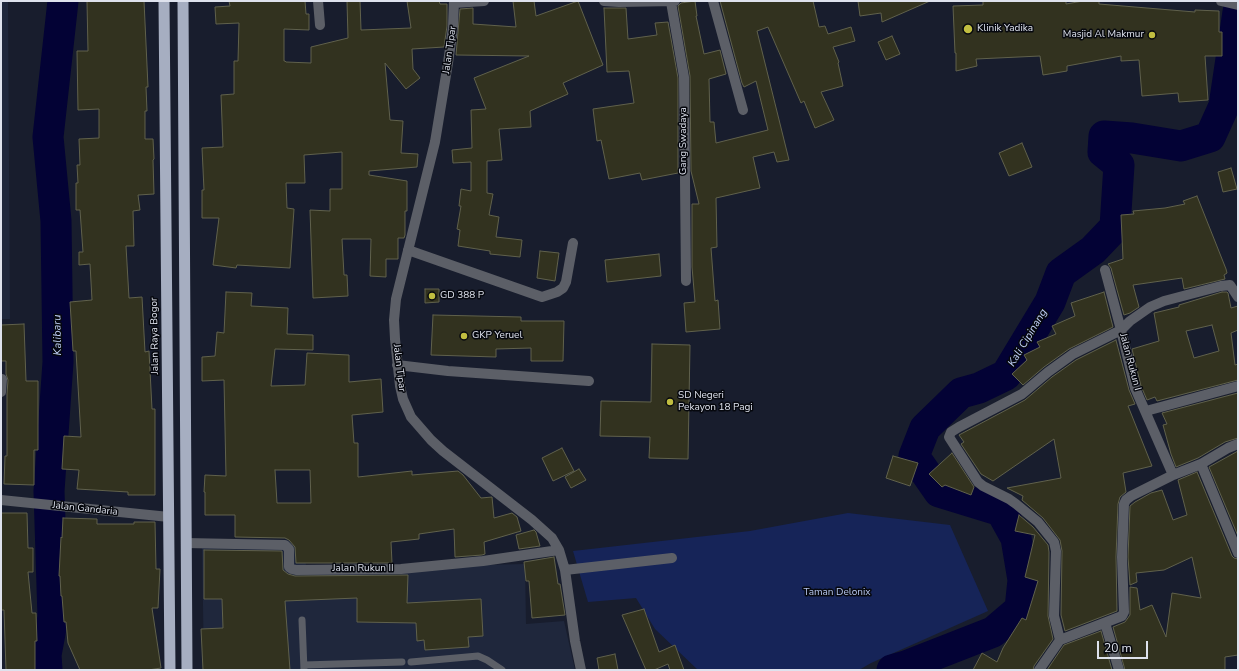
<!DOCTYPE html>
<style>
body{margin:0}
#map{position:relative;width:1239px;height:671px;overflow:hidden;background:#181d2d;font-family:"Nunito Sans",sans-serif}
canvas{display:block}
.frame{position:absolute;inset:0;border:2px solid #dee2ed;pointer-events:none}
.scale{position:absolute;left:1097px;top:641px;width:51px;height:18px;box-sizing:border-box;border:2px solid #dee2ed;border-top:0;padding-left:5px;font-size:12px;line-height:14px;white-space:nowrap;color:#dee2ed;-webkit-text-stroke:3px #06080e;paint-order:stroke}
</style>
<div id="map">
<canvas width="1239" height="671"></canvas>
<div class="frame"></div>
<div class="scale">20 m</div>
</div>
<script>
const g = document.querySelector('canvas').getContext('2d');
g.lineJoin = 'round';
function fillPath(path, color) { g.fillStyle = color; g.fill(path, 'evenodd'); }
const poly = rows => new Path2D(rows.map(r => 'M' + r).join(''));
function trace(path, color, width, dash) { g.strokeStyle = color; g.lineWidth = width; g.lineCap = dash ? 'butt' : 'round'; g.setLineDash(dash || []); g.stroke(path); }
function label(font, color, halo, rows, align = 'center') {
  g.font = font + ' "Nunito Sans",sans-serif'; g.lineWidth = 3; g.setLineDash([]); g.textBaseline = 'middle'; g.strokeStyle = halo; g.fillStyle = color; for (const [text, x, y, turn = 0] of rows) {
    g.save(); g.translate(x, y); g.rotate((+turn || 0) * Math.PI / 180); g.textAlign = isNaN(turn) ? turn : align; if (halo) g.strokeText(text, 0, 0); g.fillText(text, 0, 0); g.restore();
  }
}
fillPath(poly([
 [1,1,8,1,10,319,1,319],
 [305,540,306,569,525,564,526,624,564,621,575,670,204,670,202,542]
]), '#1f273c');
fillPath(poly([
 [848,513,950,525,988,611,871,663,859,670,698,670,655,629,636,598,588,602,573,551,750,531]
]), '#162458');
trace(poly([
 [47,670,46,655,53,617,49,491,58,362,56,221,48,137,63,1],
 [892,670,906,666,993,632,1020,609,1023,580,1016,538,1001,511,939,492,914,456,925,428,961,393,979,388,1006,375,1050,302,1061,273,1093,250,1115,227,1119,165,1103,152,1104,136,1132,138,1181,146,1210,137,1224,106,1238,12]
]), '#030235', 31);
const building = poly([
 [87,1,144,1,148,87,146,87,147,111,145,111,145,139,153,139,154,159,153,160,154,194,138,195,140,210,133,211,134,246,126,246,129,298,142,297,145,352,149,351,152,409,155,409,155,495,128,495,128,492,77,489,79,470,62,469,64,436,81,437,76,351,73,351,70,302,92,300,90,264,79,265,79,252,83,252,80,210,76,210,76,183,78,183,77,165,80,165,79,139,99,138,99,109,78,110,77,51,88,51,87,1],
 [229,1,305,1,306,14,309,14,309,30,284,29,284,61,285,61,286,62,311,63,311,47,348,38,347,1,360,1,361,30,411,28,407,1,439,1,440,4,447,4,447,26,444,47,412,49,413,69,420,78,406,89,385,63,390,120,403,121,401,153,418,154,417,167,369,171,369,175,407,181,407,211,405,211,405,235,404,238,398,238,398,259,386,259,386,277,370,276,371,239,342,239,344,275,347,275,348,296,313,298,310,210,330,211,330,189,342,189,342,152,304,155,305,183,286,183,287,208,294,209,290,268,237,265,236,268,213,265,219,218,202,218,202,190,204,190,202,148,223,147,221,95,234,94,234,61,238,61,239,23,216,24,215,7,230,6,229,1],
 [513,1,534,1,536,16,578,1,603,65,563,83,568,94,530,111,531,127,499,129,502,160,487,161,487,193,493,194,489,215,499,217,496,237,522,240,520,257,490,254,490,251,458,246,460,230,457,229,461,206,459,206,461,189,471,191,471,162,453,163,452,150,472,148,471,110,486,109,474,78,529,56,456,55,460,9,473,8,473,24,516,27,513,1],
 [695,1,697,16,696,16,704,54,720,50,726,74,709,79,710,122,714,122,716,143,768,130,756,81,744,87,742,83,720,1,813,1,819,27,825,26,828,34,851,27,855,41,833,47,839,62,838,63,843,86,821,92,834,120,815,128,804,101,801,103,768,27,757,31,789,160,777,162,774,152,753,157,760,188,716,198,717,247,711,248,715,301,718,300,720,329,686,332,684,303,695,302,692,267,692,204,699,204,691,171,690,76,678,6,681,3,695,1],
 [858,1,930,1,882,22,881,13,860,16,858,1],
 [983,1,1066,1,1066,4,1083,1,1099,1,1099,4,1195,12,1195,10,1219,11,1219,32,1222,32,1222,56,1205,56,1208,100,1179,102,1178,93,1142,96,1139,60,1121,61,1121,56,1067,66,1067,71,1043,75,1040,56,976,59,977,66,956,71,956,53,955,53,953,6,983,5,983,1],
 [604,8,626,8,628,39,657,35,655,23,668,22,678,78,678,173,642,180,640,173,609,179,601,140,597,141,593,109,634,103,629,71,607,72,604,8],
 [892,36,900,54,886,60,878,42,892,36],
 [1022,143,1032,167,1009,176,999,153,1022,143],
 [1231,168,1237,189,1223,192,1218,172,1231,168],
 [1197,196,1226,269,1227,273,1224,275,1225,279,1184,289,1182,278,1133,285,1139,307,1130,313,1124,315,1111,268,1108,264,1123,259,1121,215,1134,214,1133,211,1165,208,1185,204,1183,201,1197,196],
 [540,251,559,253,555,281,537,278,540,251],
 [659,254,661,276,607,282,605,260,659,254],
 [425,289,439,289,439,302,425,303,425,289],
 [226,292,252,293,251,306,288,308,287,334,313,335,313,350,275,349,271,386,305,385,307,353,349,355,349,382,381,379,383,412,352,415,354,443,358,443,358,477,412,471,412,475,458,471,463,475,481,498,492,497,494,518,512,513,517,517,521,531,484,542,485,554,482,555,455,557,454,529,419,534,419,539,391,542,392,563,296,563,295,547,289,540,285,538,235,537,235,515,205,515,205,492,204,492,205,475,226,476,224,380,202,381,202,357,215,356,217,332,224,333,226,292],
 [275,470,310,470,311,503,277,503,275,470],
 [1104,292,1113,327,1069,349,1044,367,1023,385,1012,374,1027,360,1024,355,1040,347,1037,342,1056,334,1052,326,1075,316,1071,303,1104,292],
 [1222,292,1227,292,1228,293,1231,308,1238,306,1238,330,1231,333,1235,365,1238,364,1238,380,1157,401,1155,397,1147,400,1141,386,1132,349,1159,341,1154,313,1179,307,1179,305,1222,292],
 [1212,325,1219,351,1194,358,1186,331,1212,325],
 [433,315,521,317,521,321,564,321,563,361,531,361,531,348,496,349,496,357,431,355,433,315],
 [24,324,26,381,38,381,38,450,34,450,34,485,4,484,5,456,7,456,7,394,8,380,6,374,6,361,1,361,1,325,24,324],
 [1116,340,1129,390,1135,404,1128,406,1152,466,1123,473,1126,492,1120,497,1118,504,1116,557,1117,611,1065,631,1061,615,1062,551,1060,540,1043,518,1022,500,1023,496,1007,488,1061,478,1054,439,993,481,981,474,961,444,964,442,959,435,1025,400,1052,377,1076,360,1116,340],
 [652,344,690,345,688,459,649,458,650,437,600,436,601,401,651,402,652,344],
 [1238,393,1238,438,1225,442,1198,458,1176,467,1171,454,1163,425,1167,424,1162,413,1238,393],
 [562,448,574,471,553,481,542,458,562,448],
 [1238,451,1238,536,1209,467,1238,451],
 [952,453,974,487,971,495,945,485,942,487,929,474,952,453],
 [893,456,918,463,910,486,886,478,893,456],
 [579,469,586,480,571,488,565,477,579,469],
 [1197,472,1232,556,1234,558,1238,559,1238,655,1225,657,1225,670,1125,670,1113,627,1125,622,1130,615,1130,587,1137,588,1140,610,1152,605,1166,637,1172,593,1201,598,1192,557,1164,570,1136,573,1137,582,1130,585,1128,557,1130,506,1135,502,1151,493,1162,490,1173,520,1187,515,1178,480,1197,472],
 [1,513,27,513,28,548,33,548,33,572,28,572,32,613,36,613,37,641,35,641,35,670,6,670,4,610,1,610,1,513],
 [1019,515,1033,527,1048,545,1049,552,1048,616,1053,639,1034,666,1033,670,973,670,982,653,997,662,1003,648,1022,618,1026,620,1038,581,1025,577,1035,535,1015,531,1019,515],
 [63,518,97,519,97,524,134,524,134,522,155,522,156,569,160,569,158,608,152,608,161,668,148,670,80,670,68,643,66,622,64,622,62,596,61,596,60,576,59,576,61,537,62,538,63,518],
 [534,530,536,532,540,546,519,549,516,535,534,530],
 [204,550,282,551,283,570,288,574,295,576,408,575,407,603,481,599,483,636,468,637,469,647,425,650,424,640,417,641,416,623,357,622,357,598,285,601,290,670,203,670,201,629,223,628,222,599,204,599,204,550],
 [554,557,558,584,560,584,565,615,532,618,529,581,526,581,524,562,554,557],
 [644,609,659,652,675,645,684,670,670,670,668,664,654,670,646,670,622,615,644,609],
 [1101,631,1112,670,1047,670,1064,645,1101,631],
 [615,654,618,670,599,670,597,658,615,654]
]);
fillPath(building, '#32321f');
trace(building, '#60614c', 1);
trace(poly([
 [302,620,304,670],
 [411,662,478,656,487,660,502,670],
 [304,665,402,662]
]), '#5c5f67', 7);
trace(poly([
 [318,1,320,25],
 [454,1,453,27,448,63,435,142,396,299,394,320,395,339,400,386,403,399,411,417,431,440,443,451,532,520,552,538,559,550,565,570,575,641,581,670],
 [604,1,619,2,675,1],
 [713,1,743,110],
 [671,2,684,77,686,281],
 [454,3,484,1],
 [408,250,542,297,557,292,563,288,566,282,573,243],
 [1238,297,1230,285,1221,286,1164,301,1150,307,1130,321,1121,330,1135,388,1173,475,1201,464,1228,448,1238,444],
 [397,365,448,371,589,381],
 [1,392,2,379],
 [1146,411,1238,386],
 [1201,464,1238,553],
 [1,500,169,517],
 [186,543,285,545,289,549,289,567,292,569,296,570,401,569,483,561,559,550],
 [565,570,672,558],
 [1105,623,1119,670],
 [1060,640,1054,616,1056,551,1054,542,1038,522,1016,504,1009,499,983,486,978,482,949,437,951,432,959,427,1022,394,1048,372,1073,354,1121,330,1105,270],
 [1039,670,1060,640,1122,616,1124,612,1122,557,1124,504,1126,500,1131,496,1173,475]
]), '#5c5f67', 10);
trace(poly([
 [1221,1,1238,5]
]), '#5c5f67', 10);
trace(poly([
 [164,1,170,670],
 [183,1,187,670]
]), '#a6aec1', 11);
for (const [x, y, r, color] of [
 [968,29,5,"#c1be40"],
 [1152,35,4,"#c1be40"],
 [432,296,4,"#c1be40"],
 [464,336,4,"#c1be40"],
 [670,402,4,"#c1be40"]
]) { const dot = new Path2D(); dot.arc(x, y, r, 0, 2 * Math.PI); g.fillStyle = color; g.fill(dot); trace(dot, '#06080e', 1.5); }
label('10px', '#dee2ed', '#06080e', [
 ["Klinik Yadika",977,29],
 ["Masjid Al Makmur",1144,35,"right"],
 ["GD 388 P",440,296],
 ["GKP Yeruel",472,336],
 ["SD Negeri",678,396],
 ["Pekayon 18 Pagi",678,408]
], 'left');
label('10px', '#dee2ed', '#06080e', [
 ["Jalan Tipar",450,50,-82],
 ["Gang Swadaya",684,141,-90],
 ["Jalan Raya Bogor",155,336,-91],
 ["Jalan Rukun I",1130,362,75],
 ["Jalan Tipar",399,368,83],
 ["Jalan Gandaria",85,509,6],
 ["Jalan Rukun II",363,569]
]);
label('10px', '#b6c6ef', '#06080e', [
 ["Taman Delonix",837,593]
]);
label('italic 11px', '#c4d4fd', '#06080e', [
 ["Kalibaru",58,335,-91],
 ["Kali Cipinang",1028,338,-59]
]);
</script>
